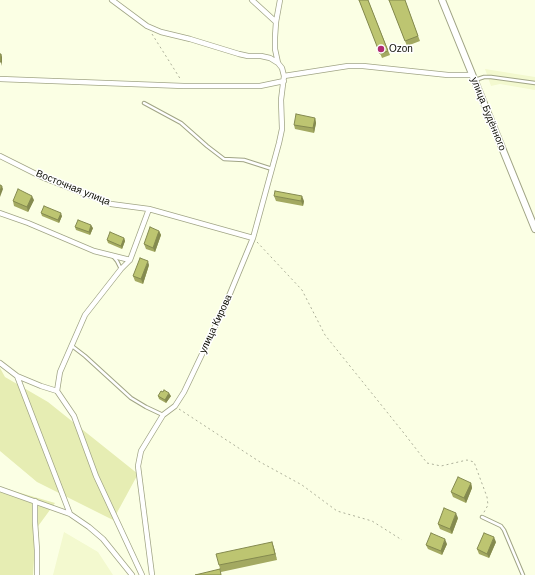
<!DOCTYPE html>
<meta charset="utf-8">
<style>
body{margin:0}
canvas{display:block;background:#fbffe4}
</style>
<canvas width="535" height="575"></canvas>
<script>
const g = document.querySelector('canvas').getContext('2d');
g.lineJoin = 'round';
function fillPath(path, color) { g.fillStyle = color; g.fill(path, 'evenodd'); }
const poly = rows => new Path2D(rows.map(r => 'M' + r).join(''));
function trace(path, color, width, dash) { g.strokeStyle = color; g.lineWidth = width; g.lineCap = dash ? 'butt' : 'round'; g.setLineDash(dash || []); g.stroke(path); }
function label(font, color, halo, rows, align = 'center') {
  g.font = font + ' Arial,sans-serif'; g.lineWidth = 3; g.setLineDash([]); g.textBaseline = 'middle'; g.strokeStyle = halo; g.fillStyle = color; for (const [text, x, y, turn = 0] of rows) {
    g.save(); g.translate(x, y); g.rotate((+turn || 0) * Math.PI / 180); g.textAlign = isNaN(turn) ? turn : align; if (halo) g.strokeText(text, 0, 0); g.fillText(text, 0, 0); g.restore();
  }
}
fillPath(poly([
 [485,69,535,77,535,90,500,84,491,86],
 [64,532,98,552,113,575,53,575]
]), '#f3f9cf');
fillPath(poly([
 [0,368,5,377,48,402,138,474,113,520,37,482,0,451],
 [0,487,55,503,36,529,33,575,0,575]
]), '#e6edb3');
const service = poly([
 [475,80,484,77,491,77,535,83],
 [144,103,181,123,207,146,224,159,244,160,272,169],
 [113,256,117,261,121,269],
 [72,346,85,356,131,398,146,407,163,415],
 [482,517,501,526,504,530,523,575]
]);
const minor = poly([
 [112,0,147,26,161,32,190,39,239,54,248,56,261,56,270,58,278,63],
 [252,0,276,22],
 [284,76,348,66,363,66,448,75,472,75],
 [0,79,184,86,260,86,284,81],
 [0,156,44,178,111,204,149,209,253,238],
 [0,213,28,223,94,251,130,260],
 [0,363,17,376,41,386,57,391],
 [17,376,70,514],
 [57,391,60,372,85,315,121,269,130,260,149,209],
 [57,391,74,416,96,476,142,575],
 [0,489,70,514,89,527,103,539,132,575],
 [35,501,35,522,37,550,37,575],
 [152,575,138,466,141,451,163,415,175,406,184,392,224,308,253,238,279,143,282,129,281,100,284,76,282,68,278,63,275,49,275,37,276,22,280,0]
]);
const secondary = poly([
 [442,0,535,229]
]);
trace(service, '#a1a586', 4.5);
trace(minor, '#a1a586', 6);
trace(secondary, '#a1a586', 8);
trace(poly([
 [152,34,181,80],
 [257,242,302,290,325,335,403,432,427,463,441,466,467,460,474,462,487,497,488,505,483,514],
 [179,409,260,462,302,485,337,511,372,521,402,540]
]), '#acaf99', 1, [2, 3]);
trace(service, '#fff', 2.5);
trace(minor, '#fff', 4.5);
trace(secondary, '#fff', 6);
fillPath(poly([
 [359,0,368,0,390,55,382,58],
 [389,0,405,0,420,41,407,46],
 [315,118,316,123,314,133,295,129,294,125],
 [274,196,304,201,303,206,276,201],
 [34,200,28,212,14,206,13,201],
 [41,213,62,216,59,223,42,216],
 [75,227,93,228,90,235,76,230],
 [159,231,161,235,155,252,146,249,144,244],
 [124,238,125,241,122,249,108,243,107,240],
 [149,265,143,284,135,281,133,276],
 [158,396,171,396,166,403,159,399],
 [471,483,472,488,466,503,453,497,451,492],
 [458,518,452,534,440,529,438,524],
 [272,542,274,548,277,560,221,572,219,565],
 [496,542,489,558,479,554,477,549],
 [447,544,442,555,428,549,426,545]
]), '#a3a961');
fillPath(poly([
 [1,54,2,57,2,66,1,62],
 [315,118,316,123,314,133,313,128],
 [2,186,3,189,0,197,0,191],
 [32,196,34,200,28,212,27,207],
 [302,196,304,201,303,206,301,201],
 [61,213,62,216,59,223,58,220],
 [91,225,93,228,90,235,89,232],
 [159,231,161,235,155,252,153,248],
 [124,238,125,241,122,249,121,246],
 [148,261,149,265,143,284,141,279],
 [169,393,171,396,166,403,165,400],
 [471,483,472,488,466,503,464,498],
 [456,513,458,518,452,534,450,529],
 [494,537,496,542,489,558,487,554],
 [445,539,447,544,442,555,441,551],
 [272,542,274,548,277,560,275,554]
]), '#848a4f');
const building = poly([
 [359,0,368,0,388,51,380,54,359,0],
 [389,0,405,0,418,36,405,41,389,0],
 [0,54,1,54,1,62,0,62,0,54],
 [296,114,315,118,313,128,294,125,296,114],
 [0,185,2,186,0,191,0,185],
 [18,189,32,196,27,207,13,201,18,189],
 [275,191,302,196,301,201,274,196,275,191],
 [44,206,61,213,58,220,41,213,44,206],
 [78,220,91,225,89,232,75,227,78,220],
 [150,227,159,231,153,248,144,244,150,227],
 [110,232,124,238,121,246,107,240,110,232],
 [140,258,148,261,141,279,133,276,140,258],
 [164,390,169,393,165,400,158,396,161,391,163,392,164,390],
 [458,477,471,483,464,498,451,492,458,477],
 [444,508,456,513,450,529,438,524,444,508],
 [431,533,445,539,441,551,426,545,431,533],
 [484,533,494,537,487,554,477,549,484,533],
 [272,542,275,554,219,565,216,554,272,542],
 [220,569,221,575,195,575,220,569]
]);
fillPath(building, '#bdc571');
trace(building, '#848a4f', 1);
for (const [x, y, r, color] of [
 [381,49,4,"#b02c73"]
]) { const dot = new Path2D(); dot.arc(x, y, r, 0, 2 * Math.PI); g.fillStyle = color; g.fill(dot); trace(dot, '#fff', 1.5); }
label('10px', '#0d0e04', '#fff', [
 ["Ozon",389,49]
], 'left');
label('10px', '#0d0e04', '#fff', [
 ["улица Будённого",488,114,68],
 ["Восточная улица",73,188,22],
 ["улица Кирова",216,324,-65]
]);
</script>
